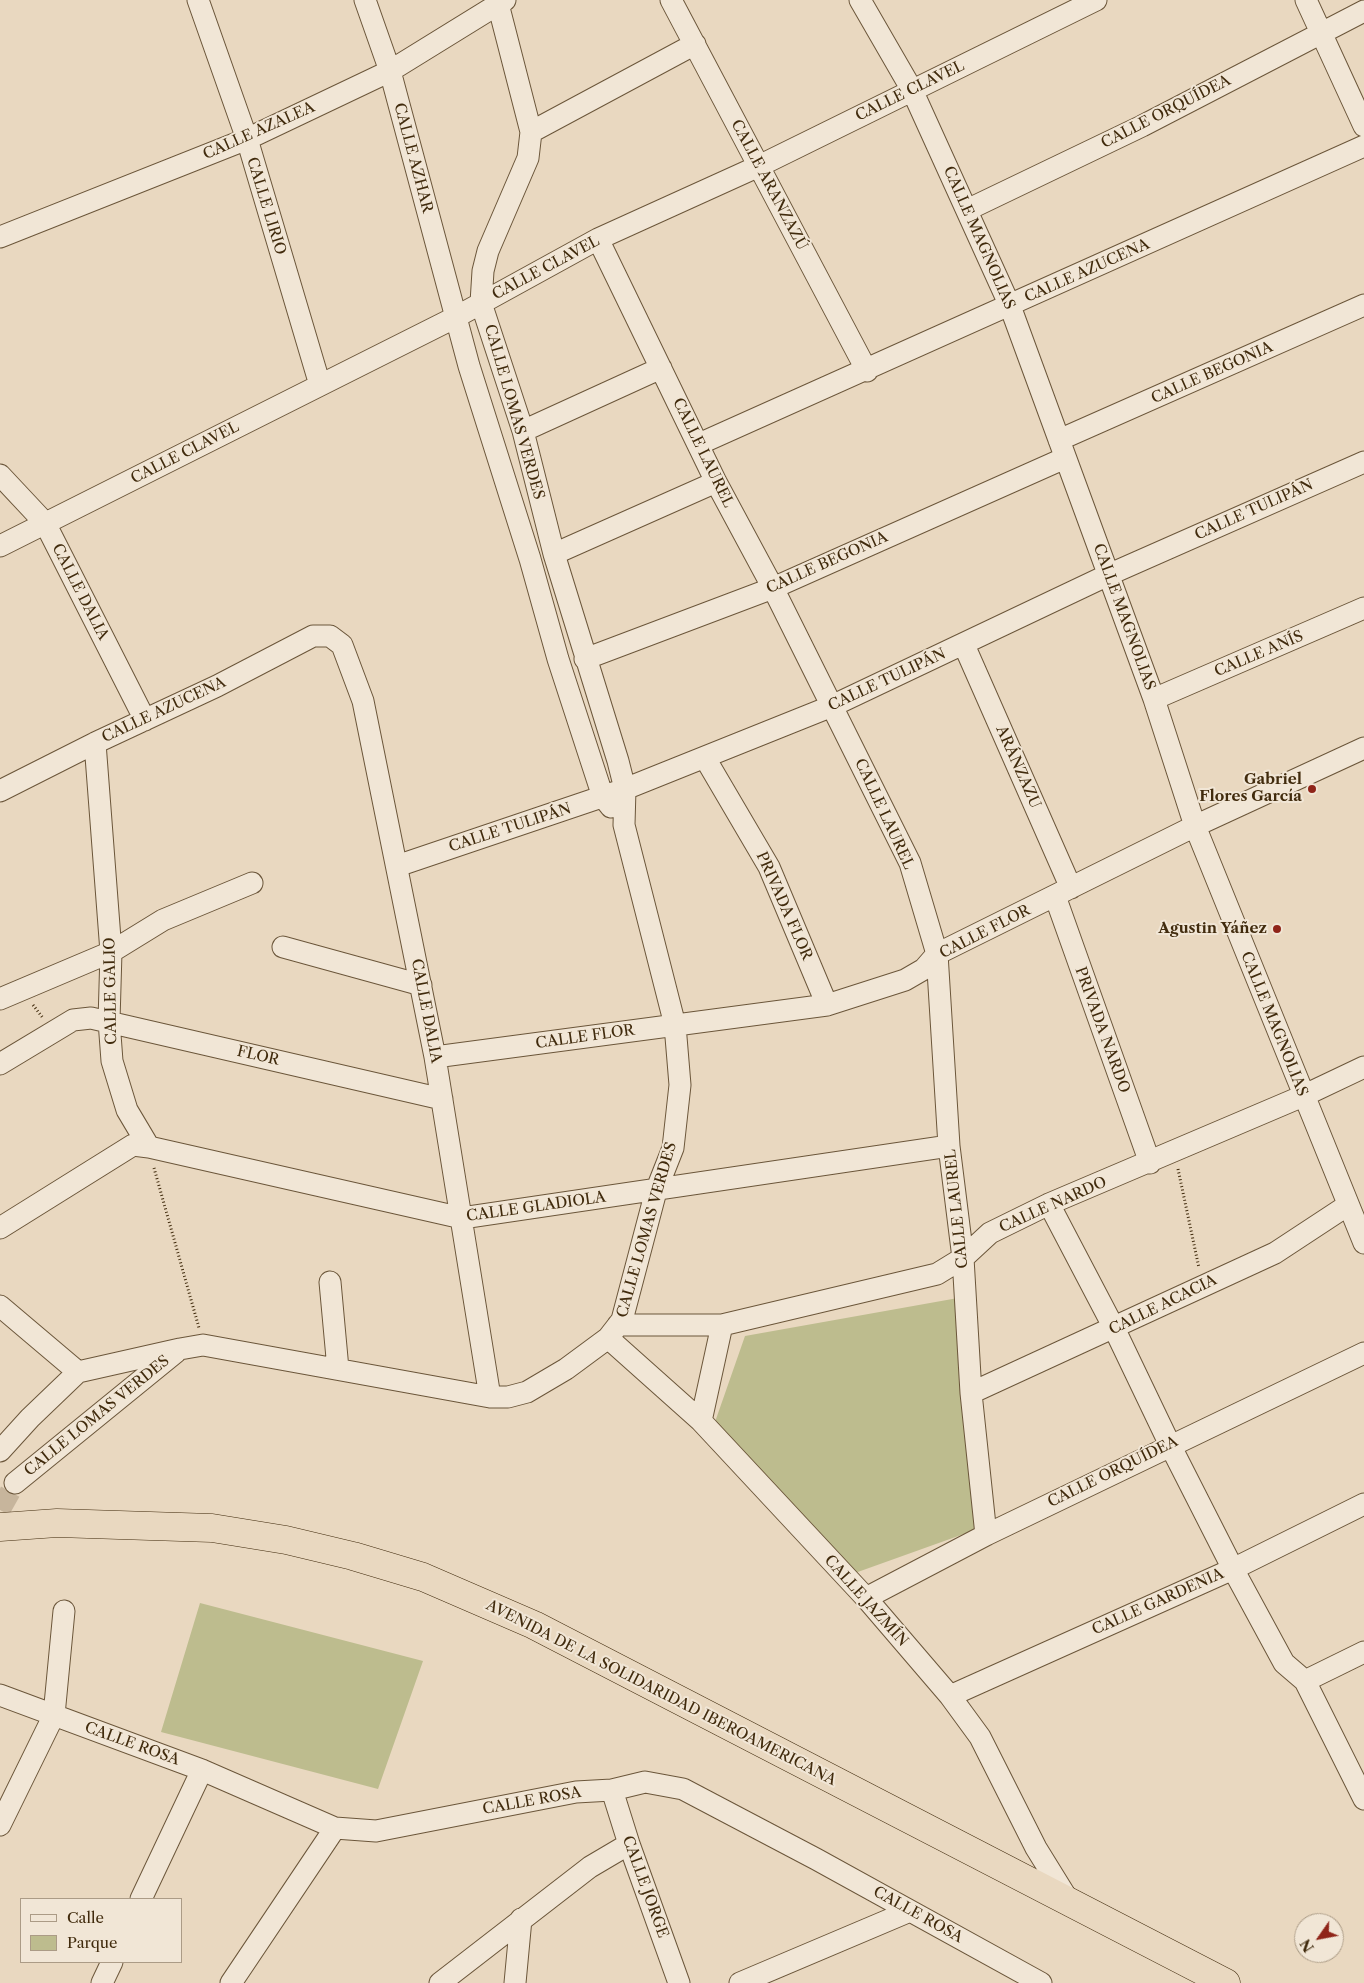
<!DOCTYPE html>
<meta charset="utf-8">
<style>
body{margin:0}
#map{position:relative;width:1364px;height:1983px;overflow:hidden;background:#e9d8c0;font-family:"Libre Caslon Text",serif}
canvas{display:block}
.legend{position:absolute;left:20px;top:1898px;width:162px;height:65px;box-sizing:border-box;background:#f1e6d6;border:1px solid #ab9b86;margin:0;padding:6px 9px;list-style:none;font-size:15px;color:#412b0d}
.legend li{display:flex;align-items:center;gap:10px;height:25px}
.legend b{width:25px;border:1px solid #ab9b86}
.north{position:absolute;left:1294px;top:1913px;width:50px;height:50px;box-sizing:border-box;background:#f1e6d6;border:1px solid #ab9b86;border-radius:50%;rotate:237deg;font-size:14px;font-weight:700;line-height:20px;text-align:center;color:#412b0d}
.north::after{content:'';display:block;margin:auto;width:18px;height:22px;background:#8f2418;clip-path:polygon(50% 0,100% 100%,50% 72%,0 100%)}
</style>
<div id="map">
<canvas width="1364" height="1983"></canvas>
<ul class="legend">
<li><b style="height:6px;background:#f1e6d6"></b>Calle</li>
<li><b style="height:14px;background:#bdbc8e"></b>Parque</li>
</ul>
<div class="north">N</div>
</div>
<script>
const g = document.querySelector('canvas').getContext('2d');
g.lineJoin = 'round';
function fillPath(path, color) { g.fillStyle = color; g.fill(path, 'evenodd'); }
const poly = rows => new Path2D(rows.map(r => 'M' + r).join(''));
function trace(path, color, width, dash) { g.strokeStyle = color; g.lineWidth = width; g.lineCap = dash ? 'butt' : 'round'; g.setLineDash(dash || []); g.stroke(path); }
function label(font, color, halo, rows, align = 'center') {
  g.font = font + ' "Libre Caslon Text",serif'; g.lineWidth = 4; g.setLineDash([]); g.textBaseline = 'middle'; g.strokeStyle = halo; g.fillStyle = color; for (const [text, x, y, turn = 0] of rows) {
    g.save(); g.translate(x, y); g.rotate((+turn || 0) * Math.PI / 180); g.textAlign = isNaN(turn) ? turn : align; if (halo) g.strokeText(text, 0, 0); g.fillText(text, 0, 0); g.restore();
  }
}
fillPath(poly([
 [958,1298,975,1530,855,1573,715,1422,745,1336],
 [200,1603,423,1661,378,1789,161,1732]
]), '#bdbc8e');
trace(poly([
 [0,1510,15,1483]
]), '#c7b59c', 21, [21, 11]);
const minor = poly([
 [198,0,247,139,320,385],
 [365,0,390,71,469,366,530,559,558,659,603,797,611,807],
 [671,0,867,371],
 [860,0,912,90,1010,306,1154,699,1195,826,1364,1243],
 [1306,0,1364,126],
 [531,132,695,44],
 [967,210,1142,126,1364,11],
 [0,237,247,139,390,71,505,0],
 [598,239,716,482,773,588,910,863,937,954,949,1146,963,1258,971,1393,986,1535],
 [523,431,661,368],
 [1059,440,1364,305],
 [699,444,1364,146],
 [0,475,45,523,145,720],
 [0,546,456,317,598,239,759,166,1096,0],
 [554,554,716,482],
 [964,645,1071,888],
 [585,659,773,588,1065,458],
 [1154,699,1364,608],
 [95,743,111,952,109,1021,112,1061,127,1110,149,1147],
 [705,758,769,867,827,1005],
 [0,791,95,743,217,686,313,636,330,636,342,645,363,701,435,1057,490,1397],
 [397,866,625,789,832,706,1108,575,1364,462],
 [1055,896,1150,1163],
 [283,947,421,985],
 [0,999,111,952,163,920,252,883],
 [435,1057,827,1005,905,980,924,969,937,954,1195,826,1364,748],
 [0,1064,73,1020,91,1018,442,1099],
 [1049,1204,1114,1328,1170,1445,1233,1569,1284,1663,1305,1681,1364,1799],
 [0,1228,133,1145,149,1147,462,1218,949,1146],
 [330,1282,338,1369],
 [0,1306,78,1372],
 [618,1325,722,1325,937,1274,963,1258,990,1233,1049,1204,1303,1096,1364,1067],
 [608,1338,701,1421,866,1598,950,1696,980,1737,1036,1848,1070,1903],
 [971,1393,1275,1253,1348,1205],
 [701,1421,722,1325],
 [0,1451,30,1418,78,1372,180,1349,203,1345,490,1397,508,1397,527,1392,566,1369,608,1338,622,1320,656,1191,673,1148,680,1085,675,1025,624,825,625,789,618,761,554,554,523,431,481,303,483,271,488,251,528,158,531,132,497,0],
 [15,1483,176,1352],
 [866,1598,986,1535,1364,1353],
 [1305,1681,1364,1652],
 [0,1695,202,1770,335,1828,376,1831,576,1792,612,1790,645,1782,683,1789,816,1859,1041,1983],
 [950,1696,1233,1569,1364,1504],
 [612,1790,629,1844,679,1983],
 [0,1825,54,1715,64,1611],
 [141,1899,202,1770],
 [102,1983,112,1962],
 [231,1983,335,1828],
 [440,1983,590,1867,629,1844],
 [515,1983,521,1919],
 [740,1983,910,1911]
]);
const highway = poly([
 [0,1527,57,1523,212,1528,286,1540,353,1556,423,1577,534,1625,1226,1983]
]);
trace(minor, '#6b563a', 23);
trace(highway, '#412b0d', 29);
trace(poly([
 [33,1005,43,1018],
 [154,1168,199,1328],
 [1178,1169,1199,1268]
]), '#412b0d', 3, [1, 2.5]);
trace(minor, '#f1e6d6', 21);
trace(highway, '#e9d8c0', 28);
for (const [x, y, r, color] of [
 [1312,789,5,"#8f2418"],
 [1277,929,5,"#8f2418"]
]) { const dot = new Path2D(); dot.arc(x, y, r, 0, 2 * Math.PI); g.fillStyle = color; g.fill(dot); trace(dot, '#f1e6d6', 2); }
label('15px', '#412b0d', '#f1e6d6', [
 ["CALLE CLAVEL",910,91,-26],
 ["CALLE ORQUÍDEA",1166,112,-27],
 ["CALLE AZALEA",259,131,-24],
 ["CALLE AZHAR",413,158,75],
 ["CALLE ARANZAZÚ",769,185,62],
 ["CALLE LIRIO",266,206,73],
 ["CALLE MAGNOLIAS",979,238,66],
 ["CALLE CLAVEL",546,268,-28],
 ["CALLE AZUCENA",1087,271,-24],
 ["CALLE BEGONIA",1212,373,-24],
 ["CALLE LOMAS VERDES",514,412,74],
 ["CALLE CLAVEL",185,453,-27],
 ["CALLE LAUREL",703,453,64],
 ["CALLE TULIPÁN",1254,510,-24],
 ["CALLE BEGONIA",827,563,-24],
 ["CALLE DALIA",80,592,63],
 ["CALLE MAGNOLIAS",1124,617,70],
 ["CALLE ANÍS",1259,654,-23],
 ["CALLE TULIPÁN",887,680,-25],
 ["CALLE AZUCENA",164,710,-25],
 ["ARÁNZAZU",1018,767,66],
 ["CALLE LAUREL",884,814,65],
 ["CALLE TULIPÁN",510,828,-18],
 ["PRIVADA FLOR",784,906,66],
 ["CALLE FLOR",985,932,-27],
 ["CALLE GALIO",111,991,-91],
 ["CALLE DALIA",426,1011,79],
 ["CALLE MAGNOLIAS",1274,1024,68],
 ["PRIVADA NARDO",1102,1030,70],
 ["CALLE FLOR",585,1037,-8],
 ["FLOR",258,1056,13],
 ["CALLE NARDO",1053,1205,-24],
 ["CALLE GLADIOLA",536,1207,-8],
 ["CALLE LAUREL",957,1209,-96],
 ["CALLE LOMAS VERDES",647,1230,-74],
 ["CALLE ACACIA",1163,1305,-26],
 ["CALLE LOMAS VERDES",97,1416,-39],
 ["CALLE ORQUÍDEA",1113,1472,-26],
 ["CALLE JAZMÍN",866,1601,48],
 ["CALLE GARDENIA",1158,1602,-24],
 ["AVENIDA DE LA SOLIDARIDAD IBEROAMERICANA",661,1693,27],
 ["CALLE ROSA",132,1744,20],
 ["CALLE ROSA",532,1801,-10],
 ["CALLE JORGE",645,1887,70],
 ["CALLE ROSA",918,1915,29]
]);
label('bold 15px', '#412b0d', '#f1e6d6', [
 ["Gabriel",1302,780],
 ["Flores García",1302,797],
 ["Agustin Yáñez",1267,929]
], 'right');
</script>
